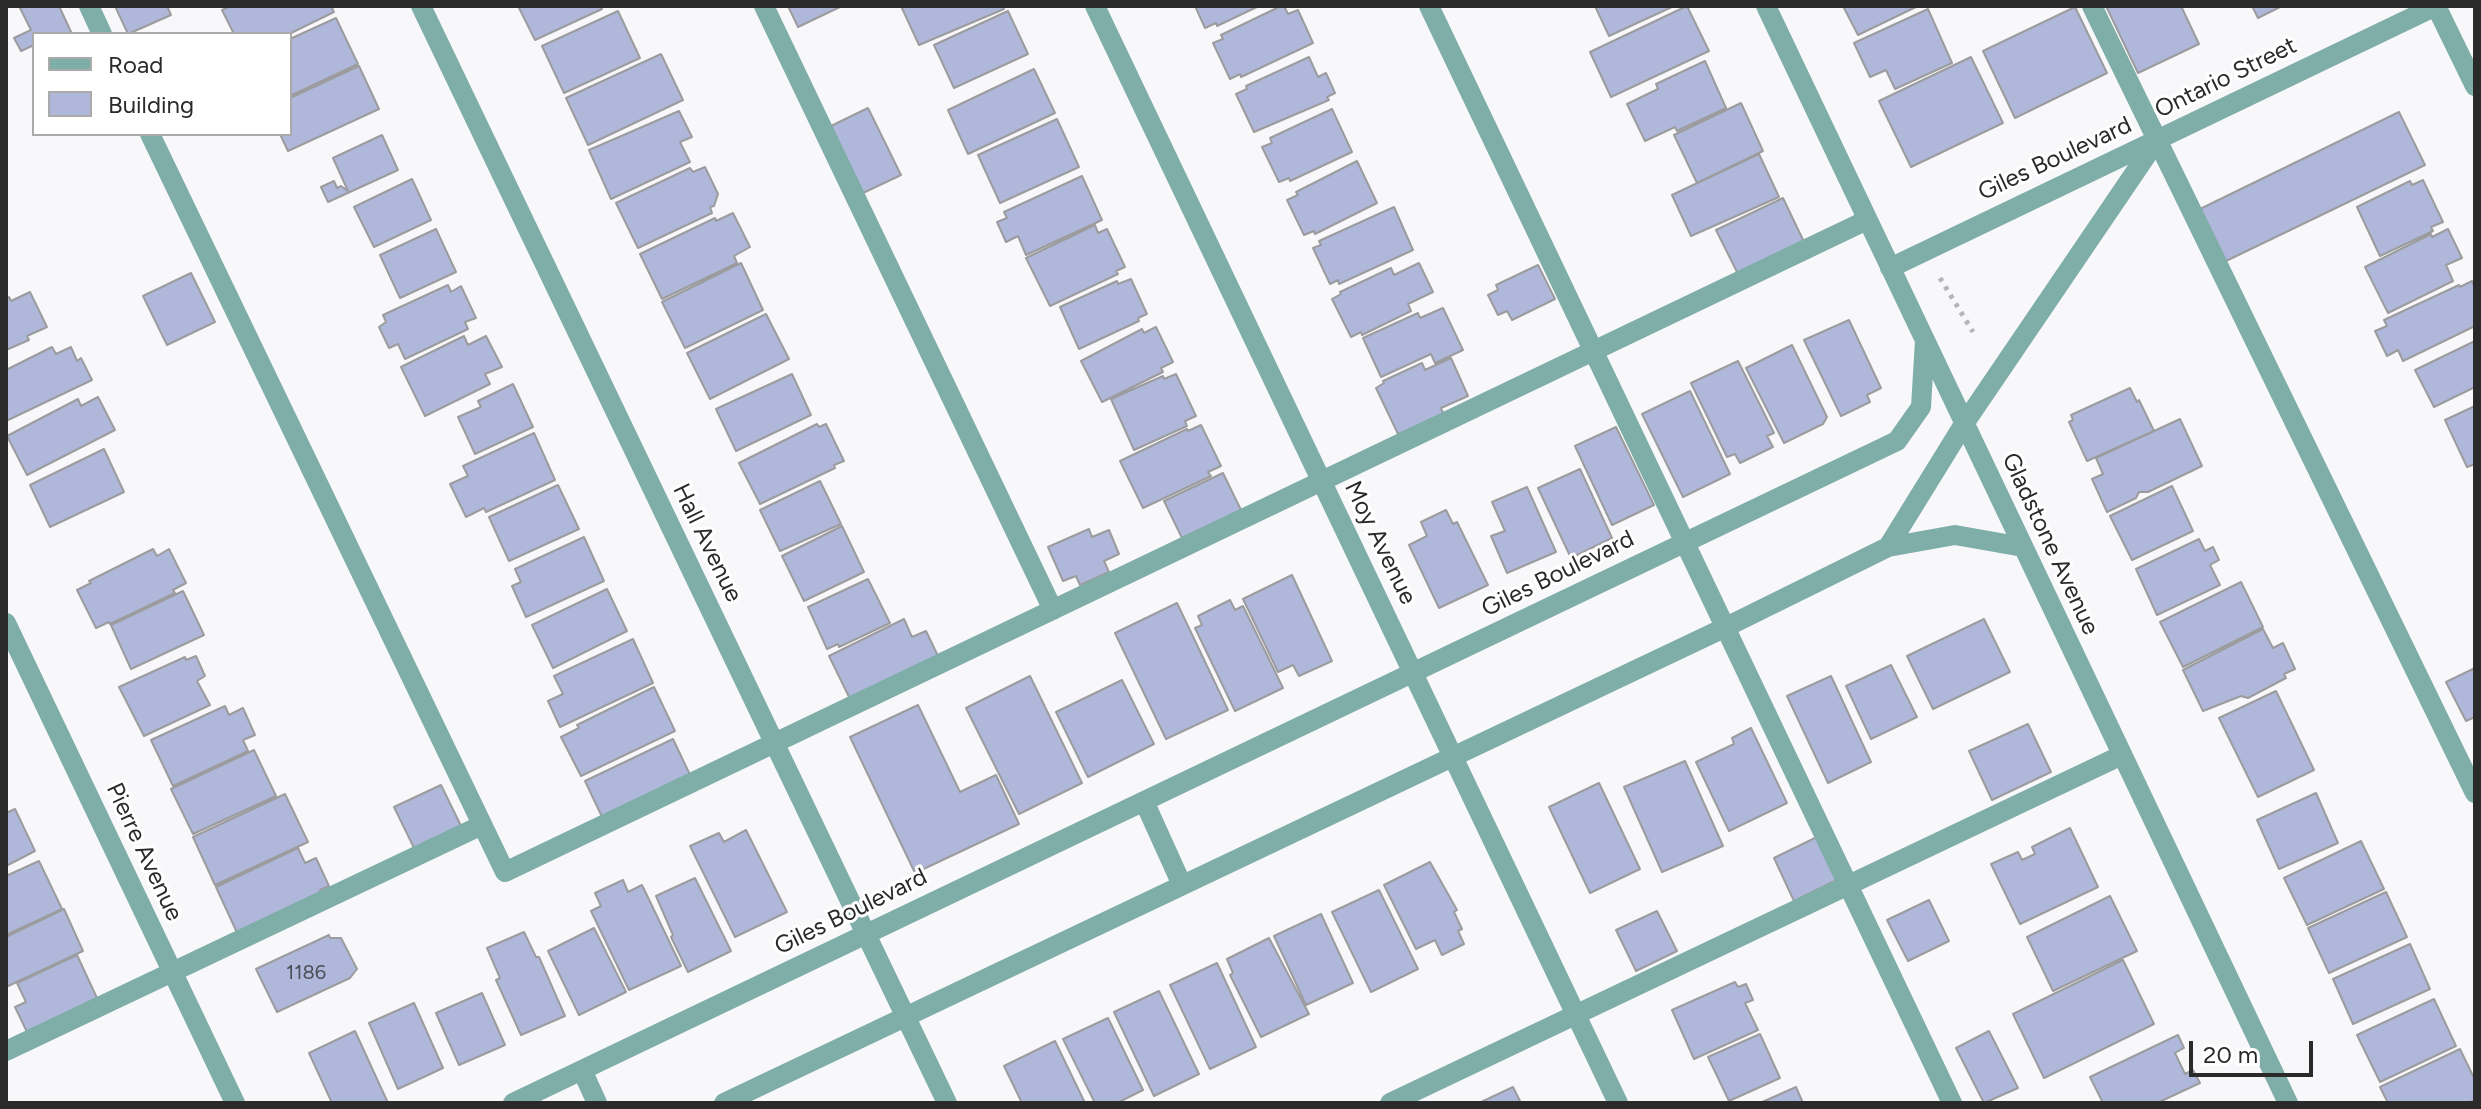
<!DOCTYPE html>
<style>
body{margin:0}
#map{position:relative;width:2481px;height:1109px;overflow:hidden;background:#f8f8fa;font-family:Figtree,sans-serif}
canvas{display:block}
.frame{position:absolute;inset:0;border:8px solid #2a2a2b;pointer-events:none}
.legend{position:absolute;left:32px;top:32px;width:260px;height:104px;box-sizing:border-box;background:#fff;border:2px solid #aaa;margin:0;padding:10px 14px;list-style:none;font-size:24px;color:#2a2a2b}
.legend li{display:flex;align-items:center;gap:16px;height:40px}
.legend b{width:40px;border:2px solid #aaa}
.scale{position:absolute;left:2189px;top:1041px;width:124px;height:36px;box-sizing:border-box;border:4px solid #2a2a2b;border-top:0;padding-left:10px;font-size:24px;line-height:28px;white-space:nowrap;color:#2a2a2b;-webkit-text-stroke:6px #fff;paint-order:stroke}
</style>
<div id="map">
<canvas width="2481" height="1109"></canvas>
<div class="frame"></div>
<ul class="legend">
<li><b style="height:10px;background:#7fada8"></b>Road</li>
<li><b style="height:22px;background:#afb8da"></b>Building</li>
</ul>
<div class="scale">20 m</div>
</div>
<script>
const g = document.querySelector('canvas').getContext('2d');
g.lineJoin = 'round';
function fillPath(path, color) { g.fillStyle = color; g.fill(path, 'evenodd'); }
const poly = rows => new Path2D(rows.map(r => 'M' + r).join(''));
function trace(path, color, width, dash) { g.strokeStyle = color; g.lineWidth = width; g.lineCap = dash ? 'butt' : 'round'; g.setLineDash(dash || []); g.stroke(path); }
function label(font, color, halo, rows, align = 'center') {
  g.font = font + ' Figtree,sans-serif'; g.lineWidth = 6; g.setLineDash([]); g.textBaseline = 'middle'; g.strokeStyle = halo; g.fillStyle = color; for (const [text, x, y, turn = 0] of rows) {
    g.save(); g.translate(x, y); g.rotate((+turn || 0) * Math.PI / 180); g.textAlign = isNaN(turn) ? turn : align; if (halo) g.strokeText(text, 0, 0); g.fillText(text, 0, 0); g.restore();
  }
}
const building = poly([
 [19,6,59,6,72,34,34,34,34,45,21,51,14,38,31,30,19,6],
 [115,6,167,6,171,15,128,34,115,6],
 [231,6,331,6,334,12,289,34,234,34,222,10,231,6],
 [518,6,600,6,602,9,535,40,518,6],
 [788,6,842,6,798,27,788,6],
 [901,6,1003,6,1004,9,919,45,901,6],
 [1195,6,1259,6,1217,26,1216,23,1205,28,1195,6],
 [1281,6,1284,6,1288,14,1298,10,1313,43,1241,77,1240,74,1230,79,1213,43,1223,39,1221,35,1281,6],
 [1595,6,1674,6,1609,36,1595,6],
 [1687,6,1709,51,1611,97,1590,52,1687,6],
 [1843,6,1918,6,1858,35,1843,6],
 [2106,6,2181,6,2199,44,2138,73,2106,6],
 [2252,6,2282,6,2258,18,2252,6],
 [2075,7,2107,73,2015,118,1983,51,2075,7],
 [1928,9,1952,63,1895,89,1886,70,1870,77,1854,43,1928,9],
 [618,11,640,58,564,93,542,46,618,11],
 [1008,11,1028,54,954,88,934,45,1008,11],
 [336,18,358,64,290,96,290,39,336,18],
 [661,54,683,100,588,145,566,98,661,54],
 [1309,57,1318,77,1326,73,1335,93,1327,97,1329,100,1254,132,1236,94,1247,89,1246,86,1309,57],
 [1971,57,2003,123,1911,167,1879,101,1971,57],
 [1705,61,1726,108,1677,131,1675,127,1645,141,1627,104,1658,89,1656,84,1705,61],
 [359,66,379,109,288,151,280,134,290,134,290,98,359,66],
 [1034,69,1055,113,968,154,948,110,1034,69],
 [1741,103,1763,151,1697,183,1674,135,1741,103],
 [868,108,901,175,863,193,831,126,868,108],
 [1332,109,1352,152,1290,181,1289,178,1279,182,1262,147,1272,143,1270,138,1332,109],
 [679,111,692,137,680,142,690,162,611,199,589,150,679,111],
 [2399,112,2425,165,2226,261,2200,209,2399,112],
 [1057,119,1079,167,1000,203,978,155,1057,119],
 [382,135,398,170,328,202,321,187,334,181,337,188,341,186,348,191,333,158,382,135],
 [1759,154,1779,197,1691,236,1672,195,1759,154],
 [1357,161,1377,203,1315,234,1314,231,1304,235,1287,200,1298,195,1296,192,1357,161],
 [705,167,718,194,714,206,710,207,712,213,638,248,616,203,690,168,693,172,705,167],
 [1082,176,1102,220,1026,255,1018,236,1006,242,997,222,1007,218,1004,212,1082,176],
 [412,179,431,220,374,247,354,207,412,179],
 [2423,180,2443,222,2431,227,2433,231,2380,256,2357,207,2410,181,2412,185,2423,180],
 [1783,198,1805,244,1739,276,1716,230,1783,198],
 [1394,207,1413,250,1339,284,1338,280,1330,284,1313,248,1321,245,1319,241,1394,207],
 [733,213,750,247,734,256,737,263,662,299,640,254,715,218,716,221,733,213],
 [1095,225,1098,233,1107,229,1125,267,1116,271,1118,274,1050,306,1026,258,1095,225],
 [436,229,456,272,400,298,380,255,436,229],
 [2448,229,2462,258,2446,265,2453,281,2388,313,2365,267,2431,234,2432,237,2448,229],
 [741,263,763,310,685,348,662,302,741,263],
 [1419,263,1433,292,1408,304,1411,311,1362,335,1361,332,1351,337,1332,299,1341,294,1340,292,1391,268,1394,275,1419,263],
 [1538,265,1555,299,1512,320,1507,311,1498,315,1488,295,1498,290,1496,285,1538,265],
 [191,273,215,322,167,345,143,296,191,273],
 [1131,279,1147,314,1138,318,1139,321,1079,349,1060,307,1117,281,1118,284,1131,279],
 [2472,281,2475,288,2475,326,2403,361,2398,350,2387,356,2375,331,2387,326,2384,320,2459,285,2460,287,2472,281],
 [448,285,451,292,461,286,476,318,465,322,468,329,405,359,398,344,389,348,379,327,386,322,383,315,448,285],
 [30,292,47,327,27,336,29,340,6,350,6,299,9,297,11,301,30,292],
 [1443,308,1463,350,1435,363,1431,354,1381,377,1363,338,1418,313,1420,318,1443,308],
 [766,314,789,359,710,399,687,353,766,314],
 [1849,320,1881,388,1867,395,1870,402,1841,416,1804,340,1849,320],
 [1156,327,1173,362,1161,368,1163,372,1102,402,1081,361,1142,329,1144,333,1156,327],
 [464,336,468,345,486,336,502,367,485,374,490,384,425,416,401,367,464,336],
 [2475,341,2475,387,2434,407,2415,370,2475,341],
 [1792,345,1827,417,1823,424,1784,443,1746,368,1792,345],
 [52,347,56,354,71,347,77,361,81,358,92,380,6,421,6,370,52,347],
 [1451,358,1468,396,1441,408,1444,415,1398,434,1376,388,1384,383,1383,381,1422,363,1425,370,1451,358],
 [1738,361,1774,433,1767,436,1773,447,1740,463,1735,454,1727,457,1691,383,1738,361],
 [792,374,811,415,736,451,716,409,792,374],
 [1176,374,1196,416,1185,421,1187,426,1134,450,1111,399,1163,376,1164,379,1176,374],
 [513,384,533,427,475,454,458,417,481,407,478,401,513,384],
 [2130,388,2137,402,2139,400,2154,431,2087,461,2069,422,2073,420,2071,415,2130,388],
 [1690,391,1730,474,1683,497,1642,414,1690,391],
 [98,397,115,430,27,475,7,436,78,399,81,406,98,397],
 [2475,406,2475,464,2467,467,2445,420,2475,406],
 [2180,419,2202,466,2148,492,2139,492,2136,498,2107,512,2092,479,2103,474,2096,458,2180,419],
 [817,424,819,427,826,424,844,461,834,465,835,468,760,504,739,463,817,424],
 [1201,425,1221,466,1208,472,1211,476,1143,508,1120,461,1187,429,1188,431,1201,425],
 [1616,427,1654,505,1612,525,1575,446,1616,427],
 [534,433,555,480,486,512,484,508,466,517,450,484,468,476,463,466,534,433],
 [104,449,124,492,50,527,30,485,104,449],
 [1580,469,1612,538,1571,558,1538,488,1580,469],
 [1223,473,1241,510,1182,538,1164,501,1223,473],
 [820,481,841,524,780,551,760,510,820,481],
 [558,485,579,529,509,561,489,517,558,485],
 [2172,486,2193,531,2132,560,2110,516,2172,486],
 [1527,487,1556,552,1507,573,1491,536,1505,531,1492,502,1527,487],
 [1446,510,1453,524,1457,522,1488,585,1439,608,1409,545,1427,536,1421,522,1446,510],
 [842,526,864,572,804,601,782,556,842,526],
 [1089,529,1092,537,1109,530,1119,554,1104,561,1109,572,1080,585,1076,576,1063,581,1048,547,1089,529],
 [584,537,604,581,526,617,512,586,521,582,515,569,584,537],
 [2199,539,2205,551,2213,547,2219,560,2210,565,2220,585,2157,615,2136,569,2199,539],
 [153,549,157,556,169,549,186,583,173,590,175,593,110,624,109,622,96,628,77,590,91,583,89,581,153,549],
 [1292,575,1332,661,1299,676,1293,665,1278,672,1243,599,1292,575],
 [868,579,890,623,839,647,838,644,827,649,808,607,868,579],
 [2241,582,2263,627,2183,667,2160,622,2241,582],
 [607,589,627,631,553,668,532,625,607,589],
 [183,591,204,635,131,669,111,625,183,591],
 [1230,600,1235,610,1243,606,1283,688,1235,711,1195,628,1202,625,1198,616,1230,600],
 [1177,603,1228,710,1166,739,1115,633,1177,603],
 [904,619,912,637,926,631,938,656,851,701,829,656,904,619],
 [1984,619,2010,672,1933,709,1907,656,1984,619],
 [2263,629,2273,648,2283,643,2295,669,2284,674,2286,678,2248,698,2241,696,2203,711,2183,670,2263,629],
 [633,639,653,683,560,727,548,701,563,694,554,676,633,639],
 [196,656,205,676,197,681,210,705,144,736,119,687,185,657,186,660,196,656],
 [1891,665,1917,717,1871,739,1846,686,1891,665],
 [2475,668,2475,717,2466,721,2446,682,2475,668],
 [1030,676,1082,783,1019,814,966,708,1030,676],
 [1831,676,1871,762,1828,783,1787,696,1831,676],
 [1122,680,1154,744,1088,777,1056,712,1122,680],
 [654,687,675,731,581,776,561,737,579,728,577,725,654,687],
 [2276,691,2314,770,2258,797,2219,718,2276,691],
 [918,705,960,792,996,775,1019,824,915,873,850,737,918,705],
 [225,706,229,715,243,708,255,735,243,740,248,751,173,786,151,740,225,706],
 [2028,724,2051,772,1992,800,1969,751,2028,724],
 [1751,728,1787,803,1729,831,1696,762,1734,744,1732,738,1751,728],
 [673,739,692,779,604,821,585,781,673,739],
 [254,750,276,796,193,834,171,789,254,750],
 [1685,761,1723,846,1662,872,1624,787,1685,761],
 [1599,783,1640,869,1590,893,1549,807,1599,783],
 [441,785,463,830,416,852,394,807,441,785],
 [2316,793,2338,843,2279,869,2257,820,2316,793],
 [285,794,308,842,215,885,193,837,285,794],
 [15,809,35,851,6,866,6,813,15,809],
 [2070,828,2098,887,2020,924,1991,864,2018,852,2022,860,2035,854,2032,847,2070,828],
 [746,830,787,912,735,937,690,846,719,833,724,842,746,830],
 [1817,837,1837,880,1794,901,1774,858,1817,837],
 [2361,841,2384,889,2307,925,2284,878,2361,841],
 [298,848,305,863,316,858,329,886,320,890,323,897,239,937,216,887,298,848],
 [39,861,62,909,6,935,6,876,39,861],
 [1430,862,1457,910,1454,912,1462,929,1458,931,1464,944,1442,955,1435,940,1416,949,1384,885,1430,862],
 [695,878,731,951,688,972,671,937,673,935,656,896,695,878],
 [623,880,628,892,642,885,681,966,629,990,591,911,601,906,595,893,623,880],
 [1379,890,1418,969,1371,992,1332,912,1379,890],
 [2386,892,2407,937,2329,973,2308,928,2386,892],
 [2110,896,2137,951,2053,991,2027,937,2110,896],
 [1929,900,1949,941,1908,961,1887,920,1929,900],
 [64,909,83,951,6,987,6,937,64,909],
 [1657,911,1677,951,1636,971,1616,930,1657,911],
 [1321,914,1353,983,1306,1005,1274,936,1321,914],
 [594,928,626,992,579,1015,548,951,594,928],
 [524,932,536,957,539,957,565,1016,521,1035,496,980,500,978,487,948,524,932],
 [329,935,330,938,341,938,357,969,350,978,277,1012,256,969,329,935],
 [1269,938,1309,1014,1261,1037,1230,975,1233,973,1227,959,1269,938],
 [2410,944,2430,989,2353,1024,2333,979,2410,944],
 [77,955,97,998,27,1032,15,1007,26,1002,17,983,77,955],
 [2123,960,2154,1024,2044,1078,2013,1014,2123,960],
 [1217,963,1256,1047,1210,1069,1170,985,1217,963],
 [1735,982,1738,987,1746,984,1753,1000,1745,1003,1758,1030,1694,1059,1672,1010,1735,982],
 [1159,991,1199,1074,1154,1096,1114,1012,1159,991],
 [482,993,505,1045,459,1065,436,1013,482,993],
 [2434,999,2456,1046,2380,1082,2357,1035,2434,999],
 [414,1003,443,1068,398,1089,369,1023,414,1003],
 [1108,1018,1143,1090,1117,1103,1095,1103,1063,1039,1108,1018],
 [355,1031,388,1103,332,1103,309,1053,355,1031],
 [1989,1031,2018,1088,1984,1103,1956,1048,1989,1031],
 [1760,1034,1780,1078,1729,1101,1708,1057,1760,1034],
 [2178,1035,2184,1048,2175,1053,2185,1074,2193,1070,2200,1083,2157,1103,2103,1103,2090,1077,2178,1035],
 [1055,1041,1085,1103,1022,1103,1004,1066,1055,1041],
 [2460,1049,2475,1080,2475,1100,2468,1103,2388,1103,2380,1087,2460,1049],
 [1513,1087,1521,1103,1479,1103,1513,1087],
 [1796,1087,1803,1103,1760,1103,1796,1087]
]);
fillPath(building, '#afb8da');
trace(building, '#9c9c9e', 2);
trace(poly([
 [1940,278,1973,332]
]), '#b6b6b8', 5, [4, 6]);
trace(poly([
 [89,6,102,34],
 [764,6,1053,610],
 [1429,6,1952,1103],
 [2092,6,2475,793],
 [150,134,505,872,1867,220],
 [6,1051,482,825],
 [1390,1103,2122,755]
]), '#7fada8', 20);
trace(poly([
 [421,6,947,1103],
 [1095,6,1618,1103],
 [1766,6,2288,1103],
 [2436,6,2475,86],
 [1890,268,2436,6],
 [1888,547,1964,424,2157,140],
 [6,623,235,1103],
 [1144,801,1182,885],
 [582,1070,597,1103],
 [513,1103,1897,441,1921,407,1925,340],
 [724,1103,1724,628,1888,547,1955,535,2023,547]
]), '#7fada8', 20);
label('20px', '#4b4e57', null, [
 ["1186",306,973]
]);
label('24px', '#2a2a2b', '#fff', [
 ["Ontario Street",2226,78,-26],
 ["Giles Boulevard",2055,159,-25],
 ["Hall Avenue",707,543,64],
 ["Moy Avenue",1380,543,64],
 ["Gladstone Avenue",2050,544,65],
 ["Giles Boulevard",1558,574,-26],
 ["Pierre Avenue",144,852,65],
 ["Giles Boulevard",851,912,-26]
]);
</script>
